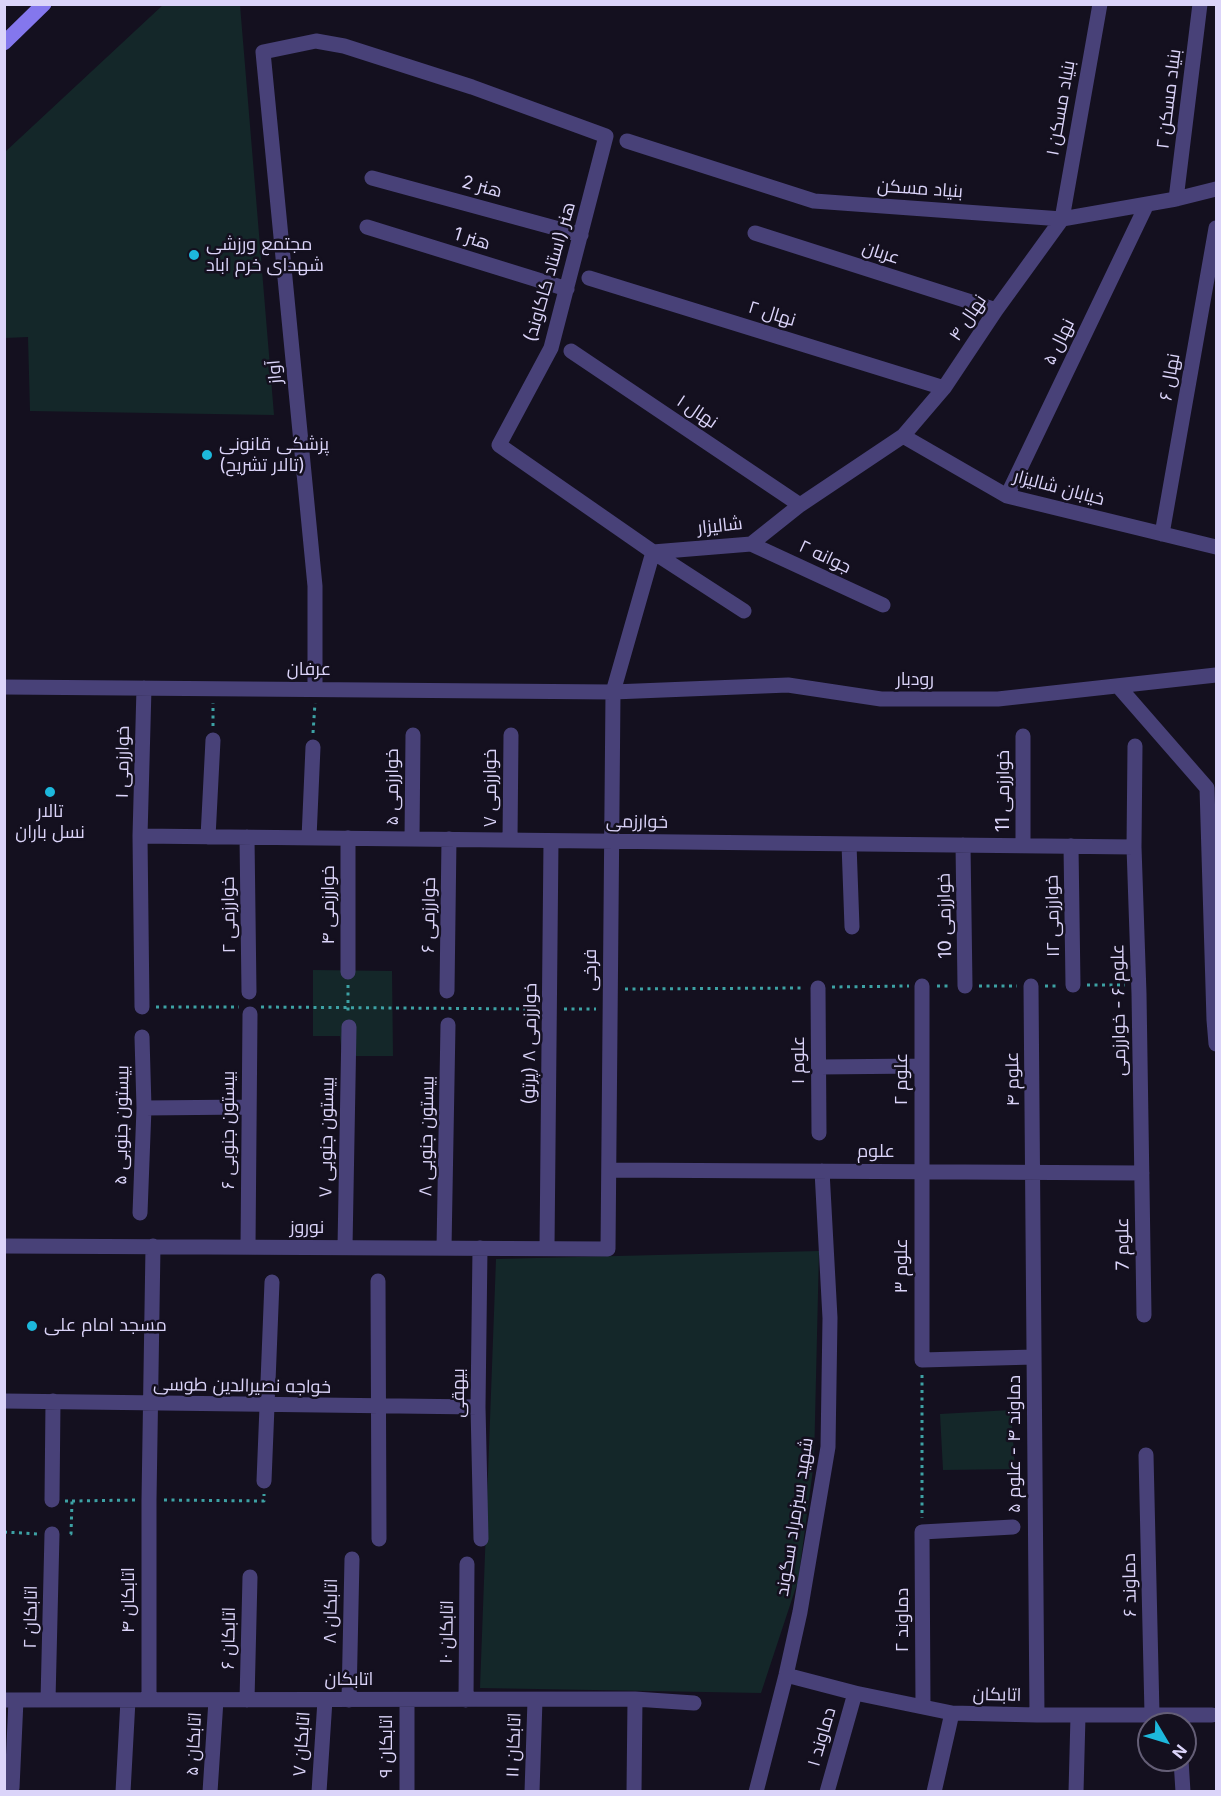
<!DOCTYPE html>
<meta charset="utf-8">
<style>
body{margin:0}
#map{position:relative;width:1221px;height:1796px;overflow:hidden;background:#14101f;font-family:Inter,sans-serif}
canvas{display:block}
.frame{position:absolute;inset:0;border:6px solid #dbd4f9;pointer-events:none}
.north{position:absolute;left:1137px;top:1712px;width:60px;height:60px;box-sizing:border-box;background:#14101f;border:2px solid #645e76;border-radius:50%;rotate:128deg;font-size:16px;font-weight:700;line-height:24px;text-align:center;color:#dbd4f9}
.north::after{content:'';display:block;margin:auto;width:21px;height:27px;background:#1db8dc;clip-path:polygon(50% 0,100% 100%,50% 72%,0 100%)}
</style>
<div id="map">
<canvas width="1221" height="1796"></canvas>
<div class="frame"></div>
<div class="north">N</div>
</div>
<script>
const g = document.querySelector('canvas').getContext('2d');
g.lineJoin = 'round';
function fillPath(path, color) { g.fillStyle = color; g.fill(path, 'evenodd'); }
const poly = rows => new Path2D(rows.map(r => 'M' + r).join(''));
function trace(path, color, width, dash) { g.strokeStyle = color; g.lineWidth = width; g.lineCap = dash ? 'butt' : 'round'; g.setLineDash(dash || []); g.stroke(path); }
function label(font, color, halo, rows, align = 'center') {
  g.font = font + ' Inter,Cairo,sans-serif'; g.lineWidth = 5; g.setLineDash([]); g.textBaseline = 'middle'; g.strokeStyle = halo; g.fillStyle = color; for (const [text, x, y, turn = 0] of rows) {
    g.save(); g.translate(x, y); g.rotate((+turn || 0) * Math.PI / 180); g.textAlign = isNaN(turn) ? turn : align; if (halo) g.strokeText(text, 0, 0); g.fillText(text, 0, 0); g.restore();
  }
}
fillPath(poly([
 [164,4,240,5,274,415,30,411,28,337,5,338,5,152],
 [313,970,392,971,393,1056,342,1056,340,1036,313,1036],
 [819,1251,814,1462,798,1581,761,1693,480,1688,496,1259],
 [1011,1410,1015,1469,943,1470,940,1414]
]), '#142729');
trace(poly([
 [213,726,213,703],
 [313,733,315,703],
 [348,985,348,1015],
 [1087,985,1125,985],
 [937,986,951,986],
 [979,986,1017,986],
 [1045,986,1059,986],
 [832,987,909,986],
 [625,989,804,988],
 [156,1007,239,1007],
 [261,1007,536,1009],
 [564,1009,596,1009],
 [922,1375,922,1518],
 [164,1500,264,1501,264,1494],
 [65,1501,72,1501,71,1534,66,1534],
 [72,1501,136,1500],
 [4,1532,39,1534]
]), '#3da1a4', 3, [3, 4.5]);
trace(poly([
 [627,141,814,201,1062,219,1176,199,1216,189],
 [372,178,581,235],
 [1176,199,1200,4],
 [367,227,567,289],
 [755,233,996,310],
 [589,278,944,388],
 [571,351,800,505],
 [903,436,1007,496,1216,547],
 [1007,496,1147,204],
 [1162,534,1216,228],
 [751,544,883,605],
 [1118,686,1207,788,1214,1020,1216,1044],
 [4,687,613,692,788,685,881,699,998,699,1216,675],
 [315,689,315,586,263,52,316,41,344,46,472,87,606,136,551,348,499,445,653,552,744,611],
 [1023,736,1023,846],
 [1135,746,1134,847,1139,994,1144,1315],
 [140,836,1134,847],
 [208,837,213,740],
 [247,837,249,992],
 [309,838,313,747],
 [348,838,348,972],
 [412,839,413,735],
 [510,840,511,735],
 [849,844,852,927],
 [963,845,965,986],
 [1071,846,1073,985],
 [922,986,922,1360,1034,1357],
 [1031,986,1037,1715],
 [818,988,819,1133],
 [447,991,449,839],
 [142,1007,140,836,144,688],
 [819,1067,921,1066],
 [144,1108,249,1107],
 [609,1170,1142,1173],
 [140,1213,144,1108,142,1037],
 [4,1246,608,1249,613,692,653,552,751,544,800,505,903,436,944,388,996,310,1062,219,1100,4],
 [248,1247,250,1014],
 [345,1247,349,1027],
 [444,1248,448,1025],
 [480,1248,478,1407,481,1539],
 [547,1248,551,841],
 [378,1281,379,1539],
 [4,1401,478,1407],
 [1146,1455,1152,1714],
 [264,1481,272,1282],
 [52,1500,53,1401],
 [786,1675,855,1693,952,1713,1037,1715,1212,1715],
 [4,1700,635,1699,694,1703],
 [48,1700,52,1534],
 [149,1700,149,1500,153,1246],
 [247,1700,250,1577],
 [349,1700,352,1559],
 [407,1700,407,1792],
 [466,1700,467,1564],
 [923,1707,922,1532,1013,1527],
 [1181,1760,1183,1792],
 [12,1788,16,1700],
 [123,1792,128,1700],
 [210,1792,216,1700],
 [319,1792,325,1700],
 [532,1792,535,1700],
 [634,1792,635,1699],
 [756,1792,786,1675,800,1612,828,1447,830,1318,822,1171],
 [827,1792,855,1693],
 [934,1792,952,1713],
 [1076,1792,1078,1716]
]), '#484178', 15);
trace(poly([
 [4,43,44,4]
]), '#8477ed', 15);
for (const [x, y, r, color] of [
 [194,255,6,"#1db8dc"],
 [207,455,6,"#1db8dc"],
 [50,792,6,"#1db8dc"],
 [32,1326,6,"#1db8dc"]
]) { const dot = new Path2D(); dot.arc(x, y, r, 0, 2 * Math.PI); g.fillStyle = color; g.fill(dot); trace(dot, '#14101f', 2); }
label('18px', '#dbd4f9', '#14101f', [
 ["بنیاد مسکن ۲",1169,99,-83],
 ["بنیاد مسکن ۱",1061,108,-80],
 ["هنر 2",482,187,15],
 ["بنیاد مسکن",920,189,4],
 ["هنر 1",472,239,17],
 ["عربان",881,253,18],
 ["هنر (استاد کاکاوند)",550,272,-74],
 ["نهال ۲",772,314,17],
 ["نهال ۴",968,318,-56],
 ["نهال ۵",1059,342,-64],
 ["آواز",275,372,-95],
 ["نهال ۶",1170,377,-80],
 ["نهال ۱",697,412,34],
 ["خیابان شالیزار",1059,488,15],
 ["شالیزار",720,526,-6],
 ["جوانه ۲",825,557,25],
 ["عرفان",309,670],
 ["رودبار",915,680],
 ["خوارزمی ۱",123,762,-89],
 ["خوارزمی ۵",393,787,-90],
 ["خوارزمی ۷",491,788,-90],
 ["خوارزمی 11",1004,791,-90],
 ["خوارزمی",637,822,1],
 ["خوارزمی ۴",329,905,-90],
 ["خوارزمی ۲",229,915,-91],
 ["خوارزمی ۶",429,915,-89],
 ["خوارزمی 10",945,916,-91],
 ["خوارزمی ۱۲",1053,916,-91],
 ["فرخی",591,970,-90],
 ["علوم ۶ - خوارزمی",1119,1010,-91],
 ["خوارزمی ۸ (پرتو)",530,1044,-89],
 ["علوم ۱",799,1060,-90],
 ["علوم ۲",902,1079,-90],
 ["علوم ۴",1013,1079,-91],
 ["بیستون جنوبی ۵",122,1125,-89],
 ["بیستون جنوبی ۶",229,1130,-90],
 ["بیستون جنوبی ۸",427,1136,-89],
 ["بیستون جنوبی ۷",327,1137,-89],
 ["علوم",876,1152],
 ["نوروز",307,1228],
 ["علوم 7",1123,1244,-91],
 ["علوم ۳",902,1266,-90],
 ["خواجه نصیرالدین طوسی",242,1386,1],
 ["بیهقی",459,1393,-90],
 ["دماوند ۴ - علوم ۵",1015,1444,-90],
 ["شهید سبزمراد سگوند",795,1517,-81],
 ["دماوند ۶",1130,1585,-91],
 ["اتابکان ۴",129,1600,-90],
 ["اتابکان ۸",331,1611,-89],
 ["اتابکان ۲",31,1617,-89],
 ["دماوند ۲",903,1620,-90],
 ["اتابکان ۱۰",447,1632,-89],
 ["اتابکان ۶",229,1638,-89],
 ["اتابکان",349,1680],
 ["اتابکان",997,1695,1],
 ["دماوند ۱",822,1737,-74],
 ["اتابکان ۵",194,1744,-87],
 ["اتابکان ۷",302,1744,-86],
 ["اتابکان ۱۱",514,1745,-88],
 ["اتابکان ۹",387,1746,-90]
]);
label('18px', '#dbd4f9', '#14101f', [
 ["مجتمع ورزشی",206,245],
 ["شهدای خرم اباد",206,266],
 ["پزشکی قانونی",219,445],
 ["(تالار تشریح)",219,466],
 ["تالار",50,812,"center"],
 ["نسل باران",50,833,"center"],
 ["مسجد امام علی",44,1326]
], 'left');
</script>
